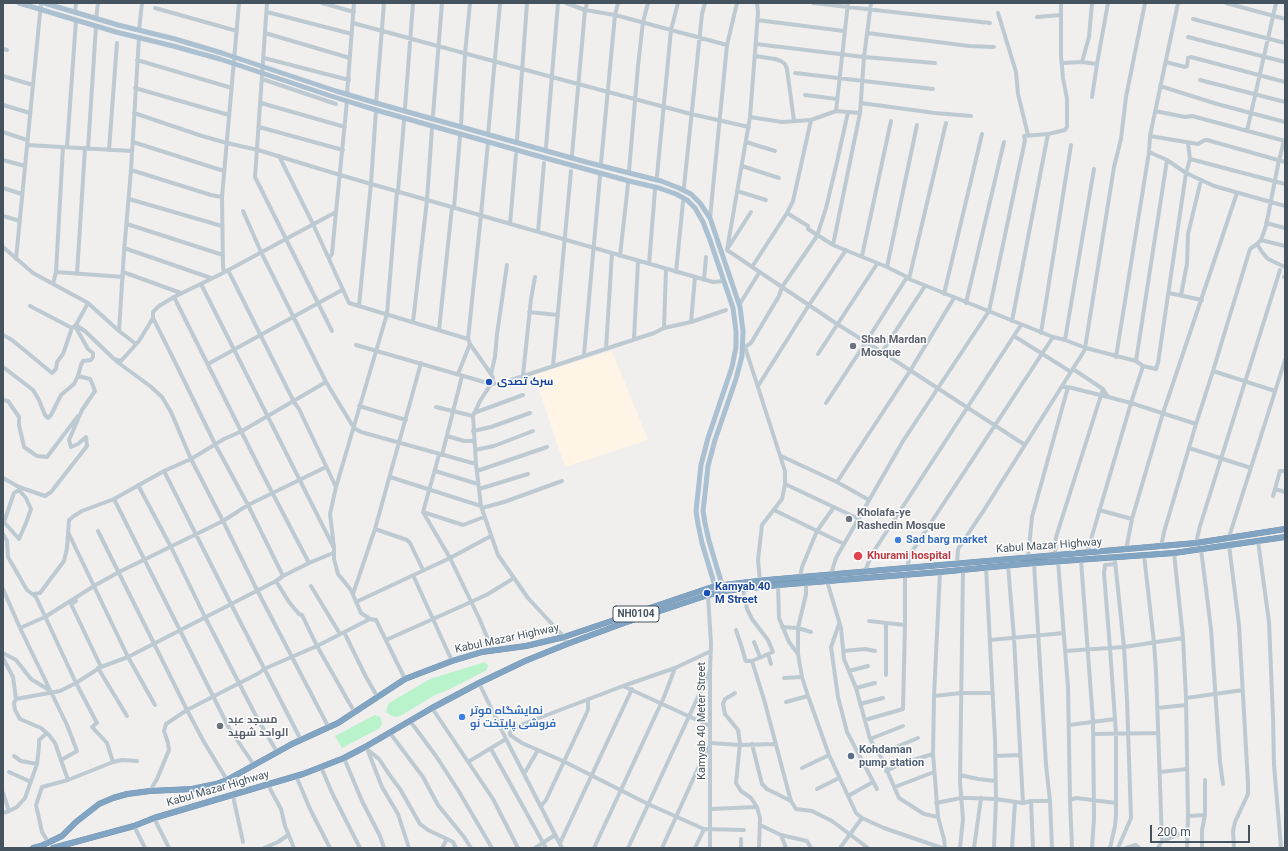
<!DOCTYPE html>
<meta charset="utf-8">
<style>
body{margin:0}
#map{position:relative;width:1288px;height:851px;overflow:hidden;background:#f1eeee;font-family:Roboto,sans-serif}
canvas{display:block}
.frame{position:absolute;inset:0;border:4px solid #45535e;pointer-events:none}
.scale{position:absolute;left:1150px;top:825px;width:100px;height:18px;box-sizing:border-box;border:2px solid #45535e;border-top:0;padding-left:5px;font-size:12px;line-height:14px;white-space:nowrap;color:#45535e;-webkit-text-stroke:3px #fff;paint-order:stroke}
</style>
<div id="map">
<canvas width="1288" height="851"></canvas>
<div class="frame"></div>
<div class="scale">200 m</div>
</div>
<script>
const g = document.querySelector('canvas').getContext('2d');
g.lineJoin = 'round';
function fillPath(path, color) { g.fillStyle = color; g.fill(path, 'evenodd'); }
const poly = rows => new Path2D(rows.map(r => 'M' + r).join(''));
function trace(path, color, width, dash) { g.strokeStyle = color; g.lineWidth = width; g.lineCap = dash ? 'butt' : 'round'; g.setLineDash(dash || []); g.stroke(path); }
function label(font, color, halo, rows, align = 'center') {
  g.font = font + ' Roboto,Cairo,sans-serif'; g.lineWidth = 3; g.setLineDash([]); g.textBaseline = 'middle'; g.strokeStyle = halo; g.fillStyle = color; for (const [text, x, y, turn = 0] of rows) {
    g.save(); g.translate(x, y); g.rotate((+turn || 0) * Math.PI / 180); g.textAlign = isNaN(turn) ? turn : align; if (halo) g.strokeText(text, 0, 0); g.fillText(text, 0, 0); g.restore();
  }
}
fillPath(poly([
 [612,351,648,440,565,467,534,375]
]), '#fef5e6');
fillPath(poly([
 [485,662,488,665,487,670,448,690,435,695,400,716,396,717,392,716,386,712,387,708,389,703,430,679],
 [375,715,380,717,381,719,382,723,380,728,342,748,335,736]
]), '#b8f3cc');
const highway = poly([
 [33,848,41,846,62,836,76,822,99,804,113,798,127,794,150,791,192,789,216,784,227,780,292,744,338,723,405,679,452,661,482,652,526,646,564,637,715,586,767,580,1196,543,1285,529],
 [53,848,134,826,154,818,303,774,344,758,365,747,432,708,479,683,525,661,567,644,624,623,708,595,724,591,778,585,940,572,1034,563,1174,553,1285,537]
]);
trace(highway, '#6c8fae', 6);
trace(poly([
 [267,3,255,177,332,331],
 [322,3,354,12],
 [566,3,585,10,615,15,727,45],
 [813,3,990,23],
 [1226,3,1285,19],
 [155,8,237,31],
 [75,12,76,3],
 [267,12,352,34],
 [998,13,1016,72,1018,94,1028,135],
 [1037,17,1061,15],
 [96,19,98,3],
 [1193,19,1285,43],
 [757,20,844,31],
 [353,23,552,77,691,114,749,127],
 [139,30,142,3],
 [265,33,350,58],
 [867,33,969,46,994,47],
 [1188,37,1285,62],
 [756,44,864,57,935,63],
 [3,49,7,50],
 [755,56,775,59,781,61,785,64,787,69,794,121],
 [264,58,349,80],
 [137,60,232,88],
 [1082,62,1097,64],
 [1166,62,1185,67,1187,66,1188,58,1191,57,1285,82],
 [1062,63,1082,62,1089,37,1092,3],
 [795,73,933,89],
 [3,76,33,85],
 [262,79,336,104],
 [1200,80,1285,102],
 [1160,86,1217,104,1285,122],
 [135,88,229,115],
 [347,94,354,3],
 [805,95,837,99],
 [1092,97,1097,64,1108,3],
 [261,103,345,127],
 [376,103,384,3],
 [861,103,935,113,971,116],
 [3,105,30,113],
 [405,108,413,3],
 [836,111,848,3],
 [1155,111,1185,117,1192,116,1285,141],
 [134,113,202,136,227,143,258,150,340,175,713,282,724,281],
 [433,115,442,3],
 [750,117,782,122,811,120,836,111,860,113],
 [461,125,465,54,470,3],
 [259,127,343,150],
 [1247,131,1276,3],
 [3,132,27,140],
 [488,135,500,3],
 [1150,136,1198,144,1205,140,1207,140,1285,162],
 [517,140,527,3],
 [133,142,224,171],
 [488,142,481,215,468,339,470,344,491,374,493,378,491,384,480,401,473,416,476,464,481,506,498,555,528,598,564,637,567,644],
 [746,142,775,151],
 [27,145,132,151],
 [67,147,76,20],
 [546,147,558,3],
 [88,149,96,26],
 [109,150,117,43],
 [1149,152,1167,160,1186,173,1214,186,1285,206],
 [572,155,585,10,587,3],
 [279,156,313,224,349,303,468,339],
 [1190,159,1285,184],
 [3,160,25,166],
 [601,163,615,15,618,3],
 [742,166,779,178],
 [131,170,211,195,222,197],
 [629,171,638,66,643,22,648,3],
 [657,176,671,30,678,3],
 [684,187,702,14,705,3],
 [3,188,22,194],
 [397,191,387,314,336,487,330,514,334,547,334,559,338,574,351,590,361,613,370,619,376,620,405,679],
 [398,191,404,121],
 [737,191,766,200],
 [129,199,222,226],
 [454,208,460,136],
 [243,211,261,252,326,382,354,428,361,432,476,464],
 [787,213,808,226,808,229,833,245,887,267,907,277,909,279,1053,337,1065,340,1086,348,1136,361,1143,366,1131,403,1087,553],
 [3,216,20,221],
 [710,218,727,45,737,3],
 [1266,223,1285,228],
 [127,224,223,255],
 [510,224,516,154],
 [538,232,544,163],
 [1261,240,1285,246],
 [1257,244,1262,252,1268,259,1285,267],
 [833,245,860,113,864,57,871,3],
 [3,247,33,273,88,303,76,325,72,328,30,306],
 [124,248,211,278],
 [728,248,751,212],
 [727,250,837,324,882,352,1025,445],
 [727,250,750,117,758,13,757,3],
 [620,256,628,184],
 [862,256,891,121],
 [329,258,332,254,336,212],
 [16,259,41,3],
 [649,264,655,190],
 [752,267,787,213,793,201,811,120],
 [887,267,917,125],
 [228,270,294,402,299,409,336,487],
 [56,272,123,277],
 [123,272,181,293],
 [224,272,223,267,222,197,239,3],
 [676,272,683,202],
 [77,274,85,148],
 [1284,277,1285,277],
 [909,279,946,123],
 [704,280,706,257],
 [53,284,56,272,63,147],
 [201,284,333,546],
 [1169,293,1202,300],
 [944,294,982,134],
 [1181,295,1187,264,1188,234,1201,180],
 [174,297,262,473,309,563],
 [741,302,759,273],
 [88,303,119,331,136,344],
 [966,303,1004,142],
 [359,306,371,183,376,110],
 [529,312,558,315],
 [153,318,176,364,215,444,248,505,283,576],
 [1012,321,1048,134],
 [413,322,427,200,432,128],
 [691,322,695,277],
 [76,325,86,332,114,359,121,361,139,341,153,318,153,312,159,306,174,297,221,274,336,212,347,101],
 [664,328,666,269],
 [439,330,452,207],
 [119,331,124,252,131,170,139,37],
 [1041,333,1071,145],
 [3,335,12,340,52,373,56,369,57,362,63,354,72,328],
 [1014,336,1071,372],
 [634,339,638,261],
 [1065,340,1094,169],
 [356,345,491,384,505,382,654,333,664,328,691,322,726,310],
 [743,347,745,347,785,471,785,484,782,499,762,525,758,560,760,581],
 [745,347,751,343,779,296,782,287,817,236,826,208,837,162,848,112],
 [1085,348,1114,167,1121,139,1126,97,1145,3],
 [606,349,612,253],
 [882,352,925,286],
 [818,354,877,264],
 [584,355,600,176],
 [1116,357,1149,152,1150,136,1178,3],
 [116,361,150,386,162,397,171,412,191,459,223,521,257,590,329,728],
 [1136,361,1167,160],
 [208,364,342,290],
 [553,366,571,171],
 [1143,366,1156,369,1158,363,1186,173,1190,159,1188,143],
 [3,367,33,390,39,400,45,415,48,418,51,415,61,395,74,384,78,376],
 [1073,369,1103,389,1108,397,1131,403,1196,424],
 [1213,371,1275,391],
 [458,374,470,344],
 [491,374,495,357,497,334,507,265],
 [523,375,531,299,535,277],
 [758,386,809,305,846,250],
 [1068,387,1108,397],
 [3,400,8,401,19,417,19,425,24,447,37,456,47,457,78,416],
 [826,403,866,342,907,277],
 [359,406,406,420],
 [436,407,473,416],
 [474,413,523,395],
 [473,431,491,427,530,413],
 [447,436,464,441,474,441],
 [1189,448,1251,468],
 [475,450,494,446,533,431],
 [439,455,423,512,450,558,479,618,493,651],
 [442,455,462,376],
 [781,456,837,482,869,500],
 [164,471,231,604,301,740],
 [435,471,478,484],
 [477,471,547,447],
 [390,477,481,506],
 [3,478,19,487],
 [837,482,910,371,954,298],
 [785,484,859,519],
 [138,485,171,547,205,617,256,716,277,752],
 [479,489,528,474],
 [1275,489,1285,492],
 [1273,496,1280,471,1285,471],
 [114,499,229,728,254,765],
 [482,508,504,502,562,481],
 [774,510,844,544],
 [1099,510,1132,519],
 [423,512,463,525,484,517],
 [3,521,19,539,26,523,31,509,26,498,19,490,19,487,45,496,51,492,87,446,86,437,78,444,71,447,69,440,82,410,95,391,92,383,90,379,78,376,81,365,83,361,91,360,93,357,93,353,88,349,75,326],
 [4,522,14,493,19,490],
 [375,529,407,540,410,543,423,570],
 [98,531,187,710,204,742,227,780],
 [68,532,128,657,155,705],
 [3,534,7,541,8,557,27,590,36,597,76,683,97,723,92,727,107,743,113,762],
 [1229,537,1285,360],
 [1258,541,1269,622,1273,717,1274,765,1281,848],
 [1229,545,1239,625,1248,783,1248,794,1235,822,1233,831,1234,848],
 [1161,547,1164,532,1196,424,1213,371,1250,249,1257,244,1261,240,1266,226,1279,160,1284,141],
 [1201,549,1211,629,1220,762,1223,784],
 [1126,550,1132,519,1163,413,1237,193],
 [1196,550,1196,543,1200,526,1280,270],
 [1174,553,1183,638,1186,698,1188,816,1187,848],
 [1144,555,1154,643,1156,671,1162,841,1158,848],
 [1055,556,1056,537,1103,389],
 [1028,558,1032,517,1068,387,1062,387],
 [1081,560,1093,721,1094,818,1092,848],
 [1058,561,1068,687,1070,800,1072,848],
 [1115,561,1124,647,1127,700,1131,818,1118,848],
 [957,563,958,549,984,510,1086,348],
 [1034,563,1046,765,1050,801,1052,848],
 [1008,565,1014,638,1023,803],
 [907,567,911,553,1053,337],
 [986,567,995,739,996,799,994,848],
 [865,571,872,554,1021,325],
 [940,572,934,696,933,754,938,817,944,839,945,848],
 [831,574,836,558,903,441,989,311,1025,140,1024,136,1048,134,1065,130,1067,127,1067,99,1063,78,1061,56,1061,3],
 [413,575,452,661],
 [800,577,802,567,817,531,834,507],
 [276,581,289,602,299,614,302,615,317,646,355,713],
 [827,581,841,628,844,659,856,688,870,739,882,759,899,798,924,814,938,817],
 [778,585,779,618,789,642,798,654,802,677,808,696,829,755,856,813,862,818,884,828,942,848],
 [311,586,340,634],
 [3,589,20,628,67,725,77,751,61,760],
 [34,594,40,593,64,561,67,548,69,520,74,516,82,511,114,499,164,471,191,459,224,439,242,431,326,382],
 [353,594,375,529,421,363],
 [708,595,711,644,710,670,710,848],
 [76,601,71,604,101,667],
 [356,602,450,558,491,536],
 [869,621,905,625],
 [839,624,831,647,838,697,847,732,877,789],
 [782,627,798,628,811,632],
 [20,628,45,617,94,586,119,572,223,521,248,505,326,467],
 [736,630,742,648,745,659,746,661,752,661,773,652,768,640,752,619,747,609,743,590],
 [344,632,365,675,378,698],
 [386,640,471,602,488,594,514,578],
 [990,640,1064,633],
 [754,642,760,657],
 [711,651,675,668,623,686,518,726,510,731,510,735,522,743,565,762,648,804,704,829,744,830],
 [843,651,865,649,875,651],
 [1065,651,1124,647,1183,638],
 [3,653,16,660,31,679,49,690],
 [768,654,771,664],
 [798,654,798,628,806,594,806,583],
 [3,658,13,677,16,699,14,703,15,710,20,719,41,728,49,735,55,743,68,780],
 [752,661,765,703,789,794,791,801,796,809,812,811,832,821,868,848],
 [98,668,127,716],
 [849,671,868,666],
 [886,675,886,623],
 [784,678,802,677],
 [479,683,506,739,562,848],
 [623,686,710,726],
 [856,688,875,683],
 [735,693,732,695,725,699,723,704,725,714,738,730,740,743,736,783,741,791,751,798,757,807,760,818,759,848],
 [934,696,961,693,993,693],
 [1186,698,1243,690],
 [16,699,60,691,76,683,101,667,128,657,276,581,283,576,309,563,333,553],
 [786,702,808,696],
 [860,704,883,698],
 [432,708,493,799,518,848],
 [1157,708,1186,705],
 [865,720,903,709,905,625,905,575],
 [410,721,436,756,458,790,492,848],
 [1069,725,1115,719],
 [390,733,423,777,438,805,464,837,471,848],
 [1094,734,1158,733],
 [870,739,903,726],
 [710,743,740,745,776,744],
 [752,744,762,784,767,789,791,801],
 [491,749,546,848],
 [368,750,379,759,391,777,400,789,420,824,428,830,447,839,453,842,456,848],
 [368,751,382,787,398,814,409,848],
 [879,754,918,738],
 [14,756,21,761,37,764],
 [995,756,1020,755],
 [344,758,362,801,380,836,384,848],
 [468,762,506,739],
 [321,767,333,795,360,848],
 [802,768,829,755],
 [886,771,903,763,933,754],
 [9,772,31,782],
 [1160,772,1187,769],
 [524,774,538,750],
 [960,775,978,779,996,781],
 [296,776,310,809,330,848],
 [268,785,281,809,285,826,294,848],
 [895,787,934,772],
 [817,789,839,778],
 [150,791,157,779,169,750,168,743,164,731,166,724,187,710,259,673,264,669,317,646,370,619],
 [3,793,9,811],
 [233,796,243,842],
 [848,796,873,782],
 [1070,800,1076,798,1116,803],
 [1031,801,1033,848],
 [936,803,961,798,971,798,996,799,1023,803,1031,801,1050,801],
 [541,806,546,800,588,710,588,699],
 [711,809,757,807],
 [3,813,9,811,17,807,25,798,37,764,39,746,39,740,47,733],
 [1188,816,1205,815],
 [154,818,169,848],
 [760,825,781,835,807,841,811,848],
 [134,826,145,848],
 [781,835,786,848],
 [1162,841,1188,831],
 [48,842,42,832,36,805,42,787,68,780,113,762,122,760,137,761],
 [560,843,632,689],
 [264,848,278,842,288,835],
 [442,848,447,839],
 [535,848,555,835],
 [594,848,664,697,675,668],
 [628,848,710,671],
 [662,848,704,755,709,747],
 [695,848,704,829],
 [741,848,741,839],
 [840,848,862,818],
 [960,848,963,819,960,782,963,569],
 [974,848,981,798],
 [1012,848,1015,802],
 [1110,848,1115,826,1116,815,1116,734,1110,648,1104,573,1105,565,1115,564],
 [1126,848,1136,845,1139,848],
 [1202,848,1202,830,1205,815,1205,780]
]), '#bdcad2', 4);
trace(poly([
 [19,3,116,32,173,46,220,59,334,97,376,110,538,156,629,181,659,188,676,194,687,200,695,208,703,222,710,240,733,308,736,331,736,347,732,367,708,438,701,465,696,511,698,524,702,543,717,593],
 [44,3,118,25,175,39,222,53,336,91,376,103,586,162,661,181,679,188,691,194,700,203,710,218,740,307,743,331,742,356,736,379,715,440,708,466,705,494,703,511,705,523,709,541,723,588]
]), '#abc0d0', 5);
trace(highway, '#81a4c2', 5.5);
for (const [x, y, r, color] of [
 [853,346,4,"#6b7280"],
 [489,382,4,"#1a4fb4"],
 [849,519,4,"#6b7280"],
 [898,540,4,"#3f7fe0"],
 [858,556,5,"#e0444e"],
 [707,593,4,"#1a4fb4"],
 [462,717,4,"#3f7fe0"],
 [220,726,4,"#6b7280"],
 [851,756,4,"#5c6f8a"]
]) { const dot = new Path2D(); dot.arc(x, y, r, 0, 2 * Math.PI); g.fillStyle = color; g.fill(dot); trace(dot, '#fff', 1.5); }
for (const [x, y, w] of [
 [636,614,46]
]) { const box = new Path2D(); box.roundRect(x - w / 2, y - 8, w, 16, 3); g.fillStyle = '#fff'; g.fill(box); trace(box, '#45535e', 1); }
label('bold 10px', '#45535e', null, [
 ["NH0104",636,614]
]);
label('bold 11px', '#5b616d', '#fff', [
 ["Shah Mardan",861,340],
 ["Mosque",861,353],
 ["Kholafa-ye",857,513],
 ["Rashedin Mosque",857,526],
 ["مسجد عبد",228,720],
 ["الواحد شهید",228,733]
], 'left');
label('bold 11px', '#164399', '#fff', [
 ["سرک تصدی",497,382],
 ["Kamyab 40",715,587],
 ["M Street",715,600]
], 'left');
label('bold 11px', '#366cbe', '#fff', [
 ["Sad barg market",906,540],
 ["نمایشگاه موتر",470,711],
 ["فروشی پایتخت نو",470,724]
], 'left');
label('11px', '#45535e', '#fff', [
 ["Kabul Mazar Highway",1049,546,-4],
 ["Kabul Mazar Highway",507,639,-12],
 ["Kamyab 40 Meter Street",702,721,-90],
 ["Kabul Mazar Highway",218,789,-16]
]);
label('bold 11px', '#be3a42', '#fff', [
 ["Khurami hospital",867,556]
], 'left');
label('bold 11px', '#4e5e75', '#fff', [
 ["Kohdaman",859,750],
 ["pump station",859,763]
], 'left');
</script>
